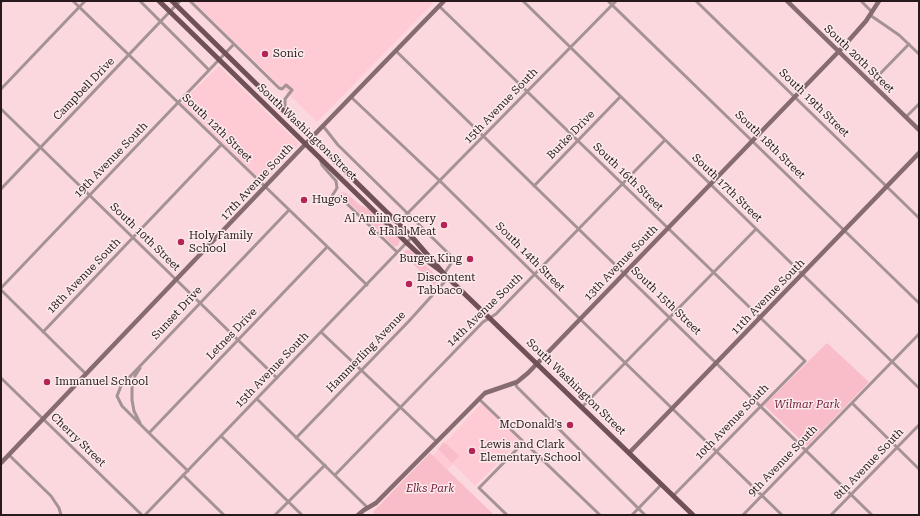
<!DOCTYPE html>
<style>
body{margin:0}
#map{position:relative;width:920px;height:516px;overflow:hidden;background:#fbd8de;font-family:"Roboto Serif",serif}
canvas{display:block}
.frame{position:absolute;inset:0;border:2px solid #28191c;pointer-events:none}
</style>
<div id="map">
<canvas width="920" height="516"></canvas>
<div class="frame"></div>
</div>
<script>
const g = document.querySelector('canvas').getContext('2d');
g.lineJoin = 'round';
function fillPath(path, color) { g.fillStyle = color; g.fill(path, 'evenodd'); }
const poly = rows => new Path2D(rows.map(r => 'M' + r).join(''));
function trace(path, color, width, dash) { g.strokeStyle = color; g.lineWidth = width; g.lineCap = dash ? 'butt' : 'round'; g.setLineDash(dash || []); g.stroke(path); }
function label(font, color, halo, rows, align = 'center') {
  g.font = font + ' "Roboto Serif",serif'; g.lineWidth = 3; g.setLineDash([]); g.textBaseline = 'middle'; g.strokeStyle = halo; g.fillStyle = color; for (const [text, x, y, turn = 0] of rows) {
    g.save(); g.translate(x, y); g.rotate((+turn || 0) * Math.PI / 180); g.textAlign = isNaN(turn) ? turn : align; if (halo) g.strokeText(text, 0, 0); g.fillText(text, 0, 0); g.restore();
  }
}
fillPath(poly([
 [193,1,435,1,317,122],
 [219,66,299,144,263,183,181,103],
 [483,402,521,439,475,486,453,464,422,496,408,482]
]), '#fecbd4');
fillPath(poly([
 [342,192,347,194,360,205,369,209,400,240,398,246,394,246,343,197,336,196],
 [406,250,410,250,439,278,438,284,434,285,405,256,403,253],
 [827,343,869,382,807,446,764,405],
 [444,442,459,456,452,463,438,449],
 [430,453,494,515,376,515,373,512]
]), '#f8bdc8');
trace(poly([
 [73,1,367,285],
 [140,1,209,70],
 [190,1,279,88,282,89,286,85,292,90,285,99,285,105,288,111,295,119],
 [523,1,919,388],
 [608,1,919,303],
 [696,1,919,218],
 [861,1,872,12],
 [1,2,2,1],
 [439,6,805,361,673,496],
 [870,15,899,35,919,54],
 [396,51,872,515],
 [871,83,909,44],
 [1,89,85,1],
 [351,97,440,181,580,319,782,515],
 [1,109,277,378],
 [906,117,919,104],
 [323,126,338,145,450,255,452,262,444,274],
 [320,159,322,165,336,181,337,188,332,196],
 [534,186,620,97],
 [1,189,180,1],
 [336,200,339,198,343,200,397,252],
 [289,210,121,386,117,396,122,406,149,433,327,247],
 [398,223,616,1],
 [1,288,234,44],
 [1,290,86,374],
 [43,332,221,145],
 [321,332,437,442],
 [140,368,135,376,132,388,132,400,134,411,140,423],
 [1,378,142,515],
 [515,383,517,387,645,515],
 [257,399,368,508],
 [479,399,600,515],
 [852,403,919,469],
 [582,407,756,229],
 [149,433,188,471],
 [221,436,302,515],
 [296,438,409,321,448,278],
 [9,455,51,496,59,508,61,515],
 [183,475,224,515],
 [335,475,483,322,496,314,665,140],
 [145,515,412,237],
 [275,515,325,465],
 [507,515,479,488,524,442],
 [632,515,661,485],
 [743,515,919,334],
 [831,515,919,425]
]), '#a49295', 3);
trace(poly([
 [787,1,919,130],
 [629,453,919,153],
 [1,463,317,132,444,1],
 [358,515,364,510,376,503,485,393,517,382,528,373,843,47,866,21,879,1]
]), '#866c71', 4.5);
trace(poly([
 [159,1,407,243,423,258,441,271],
 [172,1,412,237,444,274,693,515]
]), '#6f5157', 5);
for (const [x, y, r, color] of [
 [265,54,4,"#b42557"],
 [304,200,4,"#b42557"],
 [444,225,4,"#b42557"],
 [181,242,4,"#b42557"],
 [470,259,4,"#b42557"],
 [409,284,4,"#b42557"],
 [47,382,4,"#b42557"],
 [570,425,4,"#b42557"],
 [472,451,4,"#b42557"]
]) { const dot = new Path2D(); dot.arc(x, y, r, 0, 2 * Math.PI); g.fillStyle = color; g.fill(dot); trace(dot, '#fcebed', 1.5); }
label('11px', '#28191c', '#fcebed', [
 ["Sonic",273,54],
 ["Hugo's",312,200],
 ["Al Amiin Grocery",436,219,"right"],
 ["& Halal Meat",436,232,"right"],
 ["Holy Family",189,236],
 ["School",189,249],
 ["Burger King",462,259,"right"],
 ["Discontent",417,278],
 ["Tabbaco",417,291],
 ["Immanuel School",55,382],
 ["McDonald's",562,425,"right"],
 ["Lewis and Clark",480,445],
 ["Elementary School",480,458]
], 'left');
label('11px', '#28191c', '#fcebed', [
 ["South 20th Street",859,59,44],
 ["Campbell Drive",84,89,-46],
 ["South 19th Street",814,103,44],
 ["15th Avenue South",501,106,-46],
 ["South 12th Street",217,128,44],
 ["South Washington Street",307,132,44],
 ["Burke Drive",571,135,-46],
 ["South 18th Street",770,145,44],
 ["19th Avenue South",111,160,-46],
 ["South 16th Street",628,177,44],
 ["17th Avenue South",257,182,-47],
 ["South 17th Street",727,188,44],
 ["South 10th Street",145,237,44],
 ["South 14th Street",530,257,45],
 ["13th Avenue South",621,263,-46],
 ["18th Avenue South",84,276,-46],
 ["11th Avenue South",768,297,-46],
 ["South 15th Street",666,301,44],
 ["14th Avenue South",485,310,-44],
 ["Sunset Drive",177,313,-47],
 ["Letnes Drive",232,334,-46],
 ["Hammerling Avenue",366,352,-46],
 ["15th Avenue South",272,370,-46],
 ["South Washington Street",576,387,44],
 ["10th Avenue South",732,422,-46],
 ["Cherry Street",78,440,44],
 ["9th Avenue South",783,461,-46],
 ["8th Avenue South",869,464,-46]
]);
label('italic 11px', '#711a36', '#fcebed', [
 ["Wilmar Park",807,405],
 ["Elks Park",430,489]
]);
</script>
